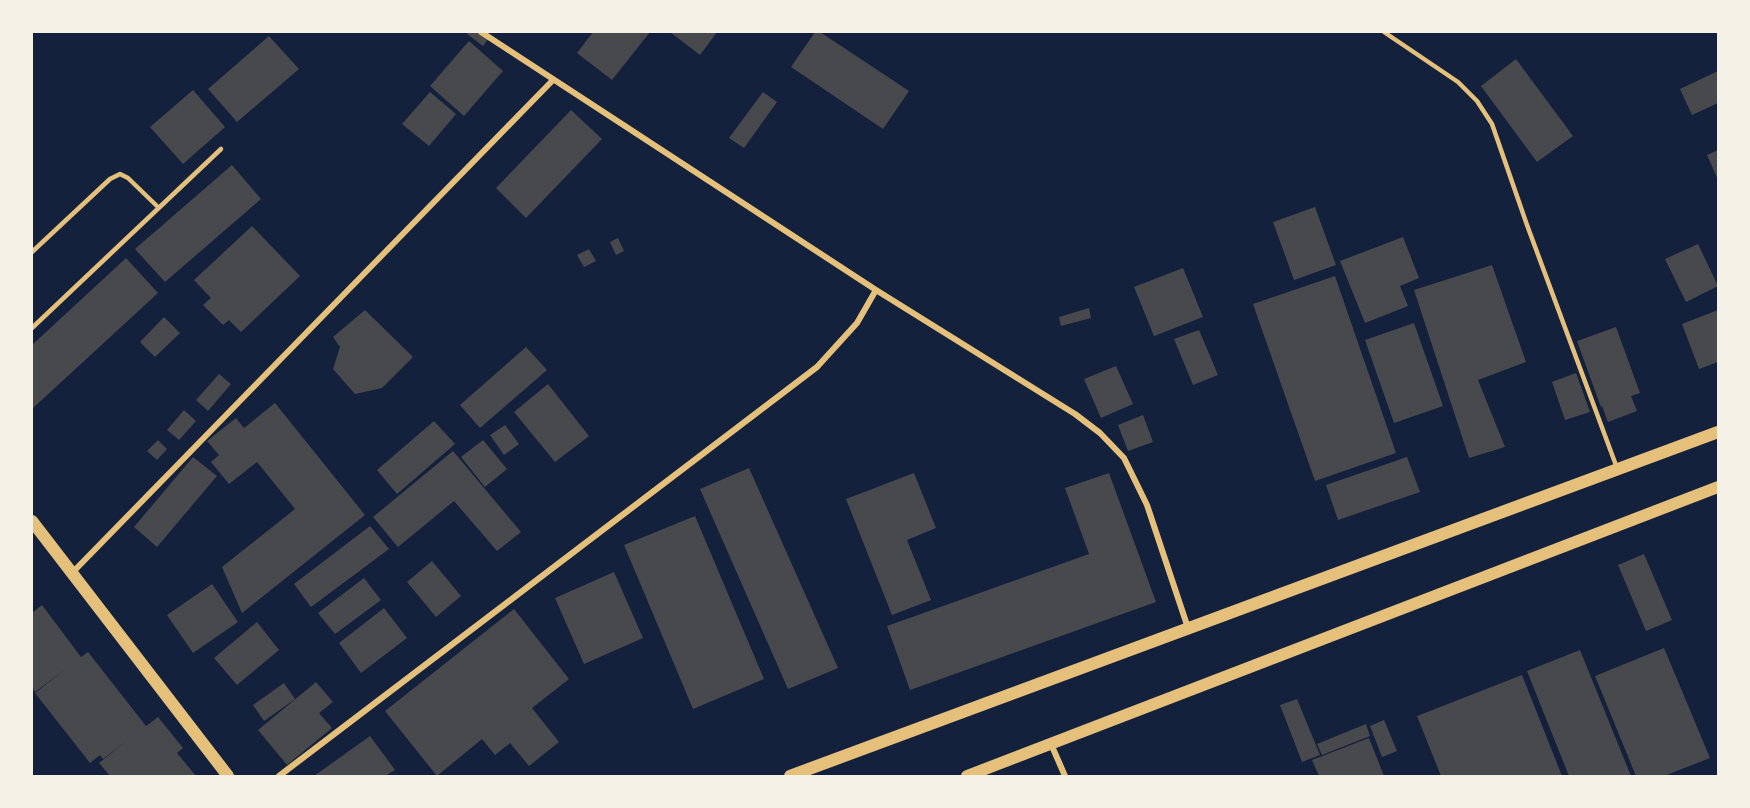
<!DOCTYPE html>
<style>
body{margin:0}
#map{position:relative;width:1750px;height:808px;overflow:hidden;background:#14213d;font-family:"DejaVu Sans",sans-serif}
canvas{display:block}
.frame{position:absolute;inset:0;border:33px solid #f6f1e7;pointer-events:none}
</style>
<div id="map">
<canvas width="1750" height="808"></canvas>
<div class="frame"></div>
</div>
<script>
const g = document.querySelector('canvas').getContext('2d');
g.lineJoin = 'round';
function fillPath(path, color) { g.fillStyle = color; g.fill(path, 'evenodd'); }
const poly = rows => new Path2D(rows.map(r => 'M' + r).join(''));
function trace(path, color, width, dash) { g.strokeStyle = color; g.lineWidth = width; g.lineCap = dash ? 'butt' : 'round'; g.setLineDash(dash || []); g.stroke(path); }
fillPath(poly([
 [469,32,478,32,488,39,483,46,467,34],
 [593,32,650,32,612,80,577,53],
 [670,32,717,32,700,55],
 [815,32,820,32,909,91,883,129,791,67],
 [269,36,299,69,237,122,208,89],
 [469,41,503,71,464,116,430,86],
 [1516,59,1573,136,1537,162,1481,86],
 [1718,71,1718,103,1692,115,1680,89],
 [193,90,225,127,183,164,150,127],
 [430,92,456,114,429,146,402,124],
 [763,92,777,102,744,148,729,138],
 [571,110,602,139,526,218,496,188],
 [1718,150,1718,180,1707,155],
 [232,165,261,199,165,282,135,249],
 [1315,207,1336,265,1294,280,1273,222],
 [252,226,300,276,241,332,229,320,223,325,203,305,211,298,194,280],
 [1403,237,1419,278,1400,286,1408,306,1365,323,1340,261],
 [618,238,624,251,616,255,610,242],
 [1698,244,1718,286,1686,302,1665,259],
 [589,249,596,261,584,267,577,255],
 [126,258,158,293,32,409,32,345],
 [1492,265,1526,362,1478,380,1505,447,1469,458,1414,290],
 [1183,268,1203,317,1154,336,1134,287],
 [1335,276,1396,453,1315,481,1253,304],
 [1089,308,1091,318,1061,326,1059,317],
 [365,310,413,357,382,388,355,394,333,369,340,347,333,337],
 [1718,310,1718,362,1699,369,1682,324],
 [164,317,180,333,155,357,140,342],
 [1414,323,1443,406,1394,423,1365,340],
 [1616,327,1640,393,1631,396,1637,411,1608,422,1602,406,1601,407,1577,341],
 [1199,330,1218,375,1193,385,1174,339],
 [526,347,547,370,480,428,460,405],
 [1116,366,1133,404,1101,418,1084,379],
 [1576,373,1590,412,1565,420,1552,382],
 [219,374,231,384,208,411,196,400],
 [548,384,589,436,555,462,514,412],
 [275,403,365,515,242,613,222,567,295,509,257,462,229,484,211,462,219,455,207,441,236,418,244,428],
 [184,410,196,421,179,440,167,430],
 [1143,415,1153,442,1128,451,1118,425],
 [434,421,455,444,397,494,377,470],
 [505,425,519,444,504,455,490,435],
 [158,440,167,449,157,460,147,451],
 [483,440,507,469,485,487,461,457],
 [453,451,521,532,497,551,454,501,398,547,373,517],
 [193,457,217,476,157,547,134,527],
 [1407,457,1420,492,1338,520,1326,485],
 [749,468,838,668,788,689,700,489],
 [914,473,936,528,907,540,931,600,892,615,846,499],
 [1109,473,1156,602,910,690,887,626,1089,554,1065,488],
 [695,516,764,679,693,709,624,545],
 [370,526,389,549,311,607,294,584],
 [1644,554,1672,620,1646,631,1618,565],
 [432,561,461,596,436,617,407,582],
 [614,572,643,638,584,664,555,598],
 [364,578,381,600,335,634,318,613],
 [212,584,238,622,193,653,167,615],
 [42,605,81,657,88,652,146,726,158,717,183,748,177,753,196,776,110,776,99,763,128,740,103,759,100,755,90,763,35,693,68,667,35,692,32,687,32,613],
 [384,608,407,638,361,673,339,643],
 [514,609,569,679,532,708,559,742,529,766,510,743,495,755,482,739,437,776,385,711],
 [257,622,279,650,237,685,214,658],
 [1664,648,1710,758,1664,776,1636,776,1595,676],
 [1580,650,1631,776,1569,776,1527,671],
 [1522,675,1562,776,1441,776,1417,716],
 [316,682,333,702,319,713,332,728,287,765,258,730],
 [284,683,295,699,264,721,253,705],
 [1297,699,1320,755,1302,762,1280,705],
 [1384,720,1397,751,1382,757,1370,726],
 [1366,724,1370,736,1322,755,1317,744],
 [370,736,395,770,385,776,314,776],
 [1369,738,1384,776,1319,776,1312,760]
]), '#48494c');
trace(poly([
 [1384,32,1458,82,1477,101,1492,124,1527,225,1617,468],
 [32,252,110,179,120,174,128,178,159,208],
 [32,328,221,149]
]), '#e5c07b', 4.5);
trace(poly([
 [481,32,876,290,1075,414,1100,433,1124,458,1147,505,1188,628],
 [72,573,553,80],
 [1051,744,1065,776],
 [279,776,817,367,857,323,876,290]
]), '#e5c07b', 6);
trace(poly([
 [32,521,228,776],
 [790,776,1718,432],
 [967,776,1718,487]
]), '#e5c07b', 12);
</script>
